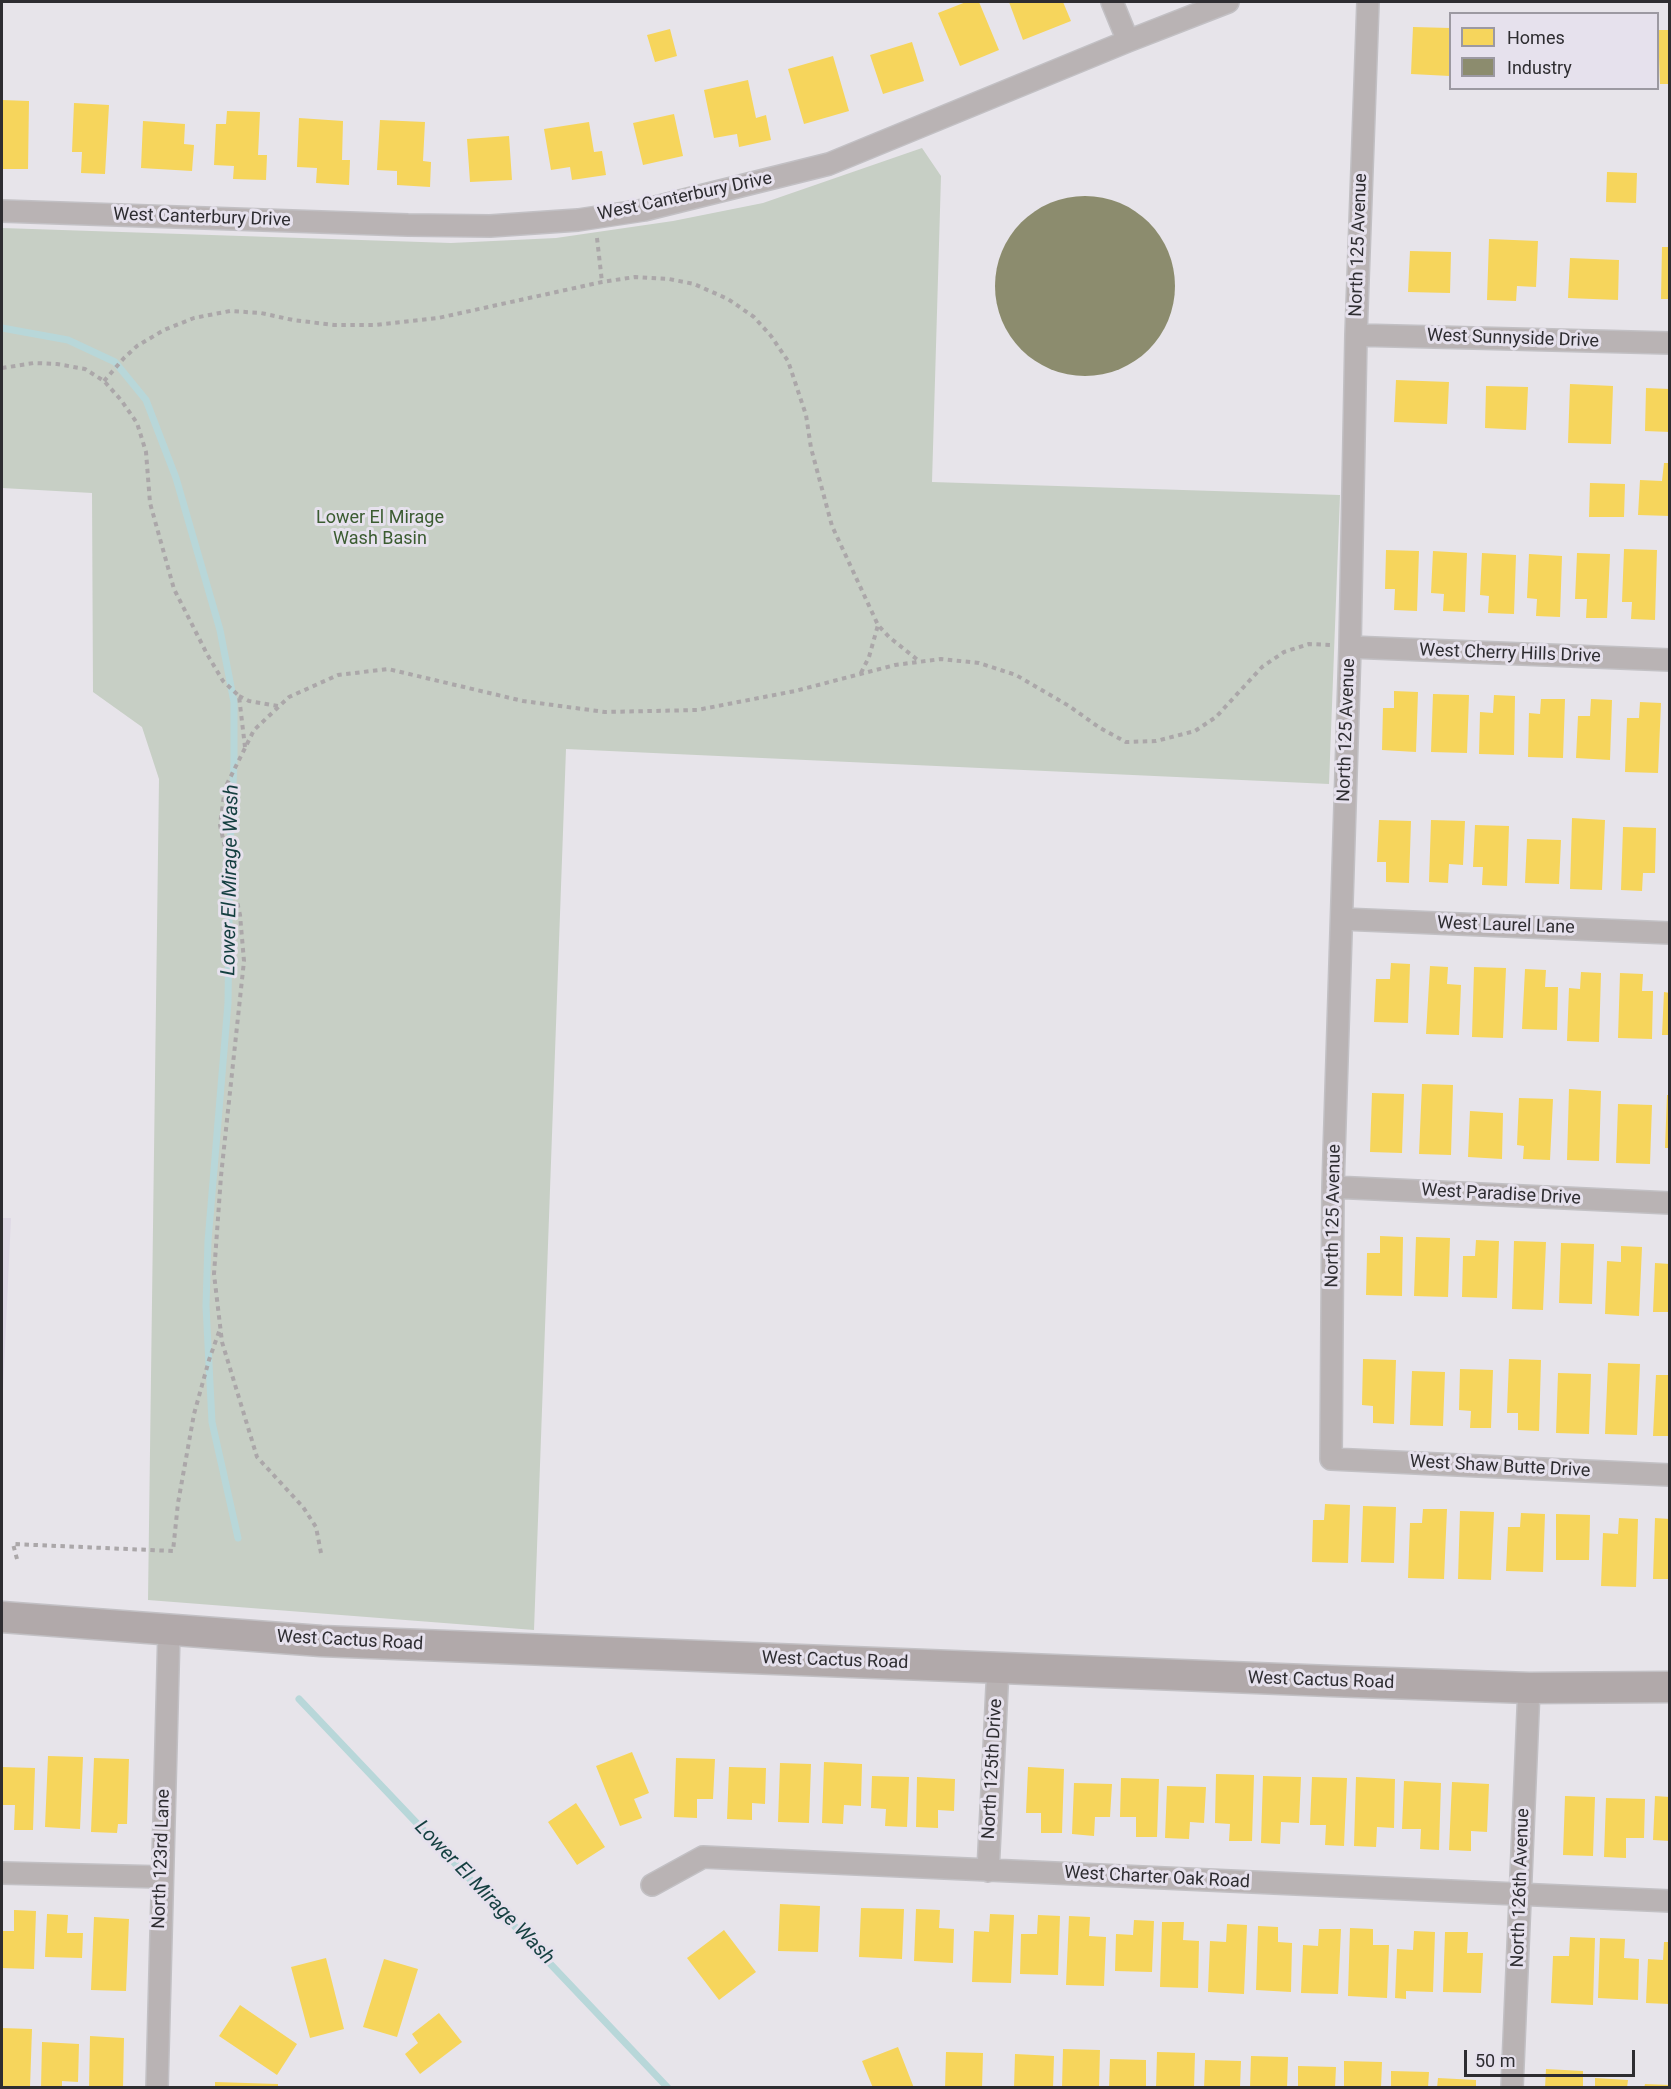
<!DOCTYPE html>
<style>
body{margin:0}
#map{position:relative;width:1671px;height:2089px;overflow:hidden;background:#e7e4ea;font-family:Roboto,sans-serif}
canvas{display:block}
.frame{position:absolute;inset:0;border:3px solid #2e2d31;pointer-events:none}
.legend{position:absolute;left:1449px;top:12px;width:210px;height:78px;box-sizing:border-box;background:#e6e1ed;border:2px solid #9c99a2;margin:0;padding:8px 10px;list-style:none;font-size:18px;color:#2e2d31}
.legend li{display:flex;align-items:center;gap:12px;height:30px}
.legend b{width:30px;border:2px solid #9c99a2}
.scale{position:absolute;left:1464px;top:2050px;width:171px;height:27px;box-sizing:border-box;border:3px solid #2e2d31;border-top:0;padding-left:8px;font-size:18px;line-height:21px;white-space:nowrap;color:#2e2d31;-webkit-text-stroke:4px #e6e1ed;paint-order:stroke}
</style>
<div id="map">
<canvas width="1671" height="2089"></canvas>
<div class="frame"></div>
<ul class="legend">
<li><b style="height:16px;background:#f6d55c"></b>Homes</li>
<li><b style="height:16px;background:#8c8c6e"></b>Industry</li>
</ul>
<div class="scale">50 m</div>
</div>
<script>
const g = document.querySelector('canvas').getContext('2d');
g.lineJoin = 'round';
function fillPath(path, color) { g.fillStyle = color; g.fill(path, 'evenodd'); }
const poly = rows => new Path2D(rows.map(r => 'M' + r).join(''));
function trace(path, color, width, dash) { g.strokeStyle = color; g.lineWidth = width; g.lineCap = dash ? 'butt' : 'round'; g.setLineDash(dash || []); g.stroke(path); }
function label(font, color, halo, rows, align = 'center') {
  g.font = font + ' Roboto,sans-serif'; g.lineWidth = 6; g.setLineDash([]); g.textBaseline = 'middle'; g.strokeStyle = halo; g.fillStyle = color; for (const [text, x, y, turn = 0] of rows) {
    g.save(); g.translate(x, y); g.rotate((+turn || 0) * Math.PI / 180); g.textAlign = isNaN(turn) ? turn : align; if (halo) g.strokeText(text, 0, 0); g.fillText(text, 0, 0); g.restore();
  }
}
fillPath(poly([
 [2,1218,11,1218,2,1411]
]), '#ded8e5');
fillPath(poly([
 [922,148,941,176,932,482,1340,495,1329,784,566,749,534,1630,148,1600,159,779,142,727,93,692,92,493,2,488,2,228,451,243,556,238,673,221,763,203]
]), '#c7cfc5');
fillPath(poly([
 [966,2,979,2,999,50,960,66,938,13],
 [1009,2,1063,2,1071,21,1023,40],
 [1413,27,1450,28,1450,76,1411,74],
 [670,29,677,56,655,62,647,35],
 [1658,30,1670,30,1670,84,1660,84],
 [912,42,924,81,883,94,870,55],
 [833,56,849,111,804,124,788,69],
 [748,80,756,118,766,115,771,140,739,147,737,134,714,138,704,90],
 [2,100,29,101,28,169,2,169],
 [74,103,109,105,105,174,81,173,82,152,72,152],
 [227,111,260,112,258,155,267,155,266,180,233,179,234,166,214,165,216,124,226,124],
 [674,114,683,156,643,165,633,123],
 [299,118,343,121,342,160,350,160,349,185,316,183,317,168,297,167],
 [380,120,425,122,423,161,431,162,430,187,397,185,397,171,377,170],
 [143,121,185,124,184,144,194,145,192,171,141,168],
 [589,122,594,152,602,151,606,175,572,180,570,167,551,170,544,129],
 [509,136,512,180,470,182,467,139],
 [1607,172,1637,173,1636,203,1606,202],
 [1489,239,1538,241,1536,287,1517,286,1516,301,1487,300],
 [1662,247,1670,247,1670,299,1661,299],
 [1410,251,1451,252,1450,293,1408,292],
 [1570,258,1619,260,1618,300,1568,298],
 [1396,380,1449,382,1447,424,1394,422],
 [1570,384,1613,386,1611,444,1568,443],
 [1486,386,1528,387,1526,430,1485,428],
 [1646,388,1670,389,1670,432,1645,431],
 [1664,463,1670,463,1670,516,1638,515,1640,480,1662,481],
 [1590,483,1625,484,1624,517,1589,517],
 [1624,549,1657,550,1655,620,1631,619,1632,602,1622,602],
 [1386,550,1419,551,1417,611,1394,610,1395,589,1385,589],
 [1433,551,1467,553,1465,612,1443,611,1444,594,1431,593],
 [1482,553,1516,555,1514,614,1488,613,1489,596,1480,595],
 [1577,553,1610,554,1607,618,1586,618,1587,599,1575,599],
 [1529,554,1562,556,1560,617,1536,616,1537,599,1527,598],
 [1394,691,1418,692,1416,752,1382,750,1383,708,1394,708],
 [1433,694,1469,695,1467,753,1431,752],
 [1494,695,1515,696,1514,755,1479,754,1480,712,1493,713],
 [1541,699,1565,699,1563,758,1528,757,1529,713,1540,714],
 [1591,699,1612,700,1610,760,1576,758,1578,716,1590,716],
 [1640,702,1661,703,1658,773,1625,772,1627,718,1639,718],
 [1572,818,1605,820,1602,890,1570,889],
 [1379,820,1411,821,1409,883,1386,882,1386,862,1377,862],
 [1431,820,1465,821,1463,865,1449,864,1448,883,1429,882],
 [1475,825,1509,826,1507,886,1482,885,1483,867,1473,867],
 [1623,827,1656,828,1655,873,1643,873,1642,891,1621,890],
 [1527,839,1561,840,1559,884,1525,883],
 [1391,963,1410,964,1408,1023,1374,1022,1376,979,1390,979],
 [1430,966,1448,967,1447,984,1461,985,1459,1035,1426,1034],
 [1474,967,1506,968,1503,1038,1472,1037],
 [1525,969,1546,970,1545,987,1558,987,1557,1030,1522,1029],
 [1581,972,1601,973,1599,1042,1567,1041,1569,988,1580,989],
 [1620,973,1643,974,1642,991,1653,991,1652,1039,1618,1038],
 [1664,992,1670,993,1670,1035,1662,1035],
 [1422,1084,1453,1085,1451,1155,1419,1154],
 [1569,1089,1601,1091,1599,1161,1567,1160],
 [1372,1093,1404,1094,1402,1153,1370,1152],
 [1667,1095,1670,1095,1670,1148,1665,1148],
 [1519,1098,1553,1099,1550,1160,1523,1159,1524,1146,1517,1145],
 [1618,1104,1652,1105,1650,1164,1616,1163],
 [1470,1111,1503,1113,1502,1159,1468,1157],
 [1380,1236,1403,1237,1402,1296,1366,1295,1367,1253,1380,1253],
 [1416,1237,1450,1238,1448,1297,1414,1296],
 [1476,1240,1499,1241,1497,1298,1462,1297,1463,1256,1475,1256],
 [1514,1241,1546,1242,1543,1310,1512,1309],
 [1561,1243,1594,1244,1592,1304,1559,1303],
 [1621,1246,1642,1247,1639,1316,1605,1314,1607,1261,1621,1262],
 [1655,1263,1670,1264,1670,1312,1653,1312],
 [1363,1359,1396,1360,1394,1424,1373,1423,1373,1406,1362,1405],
 [1509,1359,1541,1360,1539,1431,1518,1430,1518,1413,1507,1413],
 [1608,1363,1640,1364,1637,1435,1605,1434],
 [1460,1369,1493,1370,1491,1428,1470,1428,1471,1411,1459,1410],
 [1412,1371,1445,1372,1443,1426,1410,1425],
 [1558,1373,1591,1374,1589,1434,1556,1433],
 [1656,1375,1670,1375,1670,1436,1653,1436],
 [1325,1504,1350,1505,1348,1563,1312,1562,1313,1520,1324,1520],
 [1363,1506,1396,1507,1394,1563,1361,1562],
 [1423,1509,1447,1509,1444,1579,1408,1578,1410,1523,1422,1523],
 [1460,1511,1494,1512,1491,1580,1458,1579],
 [1521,1513,1545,1514,1543,1572,1506,1571,1508,1527,1520,1527],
 [1556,1514,1590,1515,1589,1560,1556,1560],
 [1619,1518,1638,1519,1636,1587,1601,1586,1603,1533,1618,1534],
 [1655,1518,1670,1519,1670,1579,1653,1579],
 [632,1752,649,1793,634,1799,642,1818,620,1826,596,1766],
 [48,1756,83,1757,80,1829,45,1827],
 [94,1758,129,1759,127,1824,118,1824,117,1833,91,1832],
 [676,1758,715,1759,713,1799,697,1799,697,1818,674,1817],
 [824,1762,862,1764,861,1806,844,1805,843,1824,822,1823],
 [780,1763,811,1764,809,1823,778,1822],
 [2,1767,35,1768,33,1830,14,1830,15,1805,2,1805],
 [729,1767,766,1768,765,1804,752,1803,752,1820,727,1819],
 [1028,1767,1064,1769,1062,1833,1041,1833,1041,1813,1026,1813],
 [1216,1774,1254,1775,1252,1841,1229,1841,1230,1824,1215,1823],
 [872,1776,909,1777,907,1827,885,1826,886,1809,871,1808],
 [1263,1776,1301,1777,1299,1823,1281,1822,1280,1844,1261,1843],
 [917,1777,955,1779,954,1811,938,1810,938,1828,916,1827],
 [1312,1777,1347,1778,1344,1846,1325,1845,1326,1825,1310,1825],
 [1356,1777,1395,1779,1394,1828,1377,1827,1376,1847,1354,1846],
 [1121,1778,1159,1779,1157,1837,1136,1837,1136,1817,1120,1817],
 [1404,1781,1441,1783,1439,1850,1420,1849,1421,1829,1402,1829],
 [1452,1782,1489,1784,1487,1832,1471,1831,1471,1851,1449,1850],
 [1074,1783,1112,1784,1110,1817,1095,1817,1094,1836,1072,1834],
 [1167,1786,1206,1787,1204,1823,1190,1822,1189,1839,1165,1838],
 [1565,1796,1595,1797,1593,1856,1563,1855],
 [1655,1796,1670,1797,1670,1841,1653,1840],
 [1606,1798,1645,1799,1644,1838,1626,1838,1626,1858,1604,1857],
 [576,1803,605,1847,577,1865,548,1822],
 [780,1904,820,1906,818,1952,778,1951],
 [861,1908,904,1909,902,1959,859,1957],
 [916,1909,940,1910,939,1928,954,1929,953,1963,914,1961],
 [14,1910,36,1911,34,1969,2,1968,2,1931,14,1931],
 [47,1914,68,1915,67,1933,83,1933,82,1958,45,1957],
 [990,1914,1014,1915,1011,1983,972,1982,974,1931,989,1932],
 [1038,1915,1060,1916,1058,1975,1020,1974,1021,1934,1037,1934],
 [1069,1916,1090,1917,1089,1936,1106,1937,1104,1986,1066,1985],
 [94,1917,129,1919,126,1991,91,1990],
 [1134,1920,1154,1921,1152,1972,1115,1971,1116,1934,1133,1935],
 [1162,1922,1184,1922,1183,1940,1199,1941,1198,1988,1160,1987],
 [1227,1924,1247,1925,1244,1994,1208,1992,1210,1941,1226,1942],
 [1258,1926,1278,1927,1278,1942,1292,1943,1291,1992,1256,1990],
 [1350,1928,1373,1929,1373,1945,1389,1945,1387,1998,1348,1996],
 [1319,1929,1341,1929,1338,1994,1301,1993,1303,1945,1318,1946],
 [724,1930,756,1972,719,2000,687,1958],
 [1414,1931,1435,1932,1433,1992,1406,1991,1406,1999,1395,1998,1397,1949,1413,1950],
 [1445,1932,1468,1932,1467,1953,1483,1953,1481,1993,1443,1992],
 [1570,1937,1595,1938,1593,2005,1551,2003,1553,1956,1569,1956],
 [1600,1938,1625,1939,1624,1958,1639,1959,1638,2000,1598,1998],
 [1664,1942,1670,1942,1670,2004,1646,2003,1648,1959,1663,1960],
 [326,1958,344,2029,310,2038,291,1967],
 [384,1959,418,1969,397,2037,363,2027],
 [240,2005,297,2044,277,2075,219,2036],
 [439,2013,462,2042,420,2074,405,2054,418,2043,412,2034],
 [2,2028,32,2029,30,2088,2,2088],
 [90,2036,124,2038,123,2088,89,2088],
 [42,2042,79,2044,78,2082,62,2081,62,2088,41,2088],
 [898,2047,914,2088,873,2088,862,2061],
 [1063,2049,1100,2050,1099,2088,1062,2088],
 [946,2052,983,2053,982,2088,945,2088],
 [1157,2052,1195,2053,1194,2088,1156,2088],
 [1015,2054,1054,2056,1053,2088,1014,2088],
 [1251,2056,1288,2057,1287,2088,1250,2088],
 [1110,2059,1146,2060,1146,2088,1109,2088],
 [1205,2060,1241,2061,1240,2088,1204,2088],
 [1344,2061,1382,2062,1381,2088,1344,2088],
 [1298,2066,1336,2067,1335,2088,1298,2088],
 [1546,2069,1583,2071,1583,2088,1545,2088],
 [1391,2071,1429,2072,1428,2088,1391,2088],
 [1438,2078,1476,2080,1476,2088,1437,2088],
 [1595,2078,1628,2080,1627,2088,1595,2088],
 [215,2082,278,2084,278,2088,215,2088],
 [1645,2084,1670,2085,1670,2088,1644,2088]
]), '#f6d55c');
fillPath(poly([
 '995 286a90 90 0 1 1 180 0a90 90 0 1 1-180 0Z'
]), '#8c8c6e');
trace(poly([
 [2,328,68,340,115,362,146,400,176,478,220,630,234,702,234,763,230,848,228,1003,208,1241,206,1306,212,1422,238,1538],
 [299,1699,668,2088]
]), '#b8d7d9', 7);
const minor = poly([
 [1112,2,1128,41],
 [1368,2,1356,335,1350,647,1333,1187,1331,1459,1670,1475],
 [2,211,408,225,490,226,578,220,644,210,829,164,1128,41,1228,2],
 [1356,335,1670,343],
 [1350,647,1670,660],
 [1342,919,1670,933],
 [1333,1187,1670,1203],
 [988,1871,998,1667],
 [2,1873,162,1877],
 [652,1885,703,1857,1670,1901],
 [157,2088,169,1631],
 [1512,2088,1529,1688]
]);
const secondary = poly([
 [2,1617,321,1641,1331,1681,1529,1688,1670,1687]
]);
trace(minor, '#c2c0c4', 24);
trace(secondary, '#c2c0c4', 33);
trace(poly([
 [597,238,602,282],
 [2,368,34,363,57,364,85,369,104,381,121,400,137,423,146,452,150,503,174,589,207,654,223,681,239,696,245,747],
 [104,381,124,358,137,346,164,330,194,318,230,311,261,313,293,320,334,325,376,325,438,318,602,282,635,277,669,279,694,284,728,299,754,317,771,336,788,361,806,415,811,448,832,526,878,625,889,637,919,661],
 [861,673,869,657,878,625],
 [239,696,249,701,278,706],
 [321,1553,316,1527,303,1507,257,1457,222,1342,214,1274,221,1176,244,961,240,915,220,825,225,788,254,730,289,697,338,675,388,669,523,701,605,712,697,710,795,691,895,665,941,659,979,663,1016,675,1069,706,1100,728,1126,742,1156,741,1195,731,1216,717,1262,667,1284,652,1309,644,1331,645],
 [17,1559,13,1544,173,1551,178,1503,194,1414,209,1360,220,1329]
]), '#aba7a9', 4, [4.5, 4.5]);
trace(minor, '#b9b3b4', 21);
trace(secondary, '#b1a9aa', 30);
label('18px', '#2e2d31', '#e6e1ed', [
 ["West Canterbury Drive",685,197,-12],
 ["West Canterbury Drive",202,218,2],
 ["North 125 Avenue",1359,245,-88],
 ["West Sunnyside Drive",1513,339,2],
 ["West Cherry Hills Drive",1510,654,2],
 ["North 125 Avenue",1347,730,-88],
 ["West Laurel Lane",1506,926,2],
 ["West Paradise Drive",1501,1195,3],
 ["North 125 Avenue",1334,1216,-89],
 ["West Shaw Butte Drive",1500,1467,3],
 ["West Cactus Road",350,1641,3],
 ["West Cactus Road",835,1661,2],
 ["West Cactus Road",1321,1681,2],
 ["North 125th Drive",993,1769,-87],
 ["North 123rd Lane",162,1859,-88],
 ["West Charter Oak Road",1157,1878,3],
 ["North 126th Avenue",1521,1888,-88]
]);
label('18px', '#3b5c31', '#e6e1ed', [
 ["Lower El Mirage",380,518],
 ["Wash Basin",380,539]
]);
label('italic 20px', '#143f40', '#e6e1ed', [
 ["Lower El Mirage Wash",231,880,-89],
 ["Lower El Mirage Wash",484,1893,46]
]);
</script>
